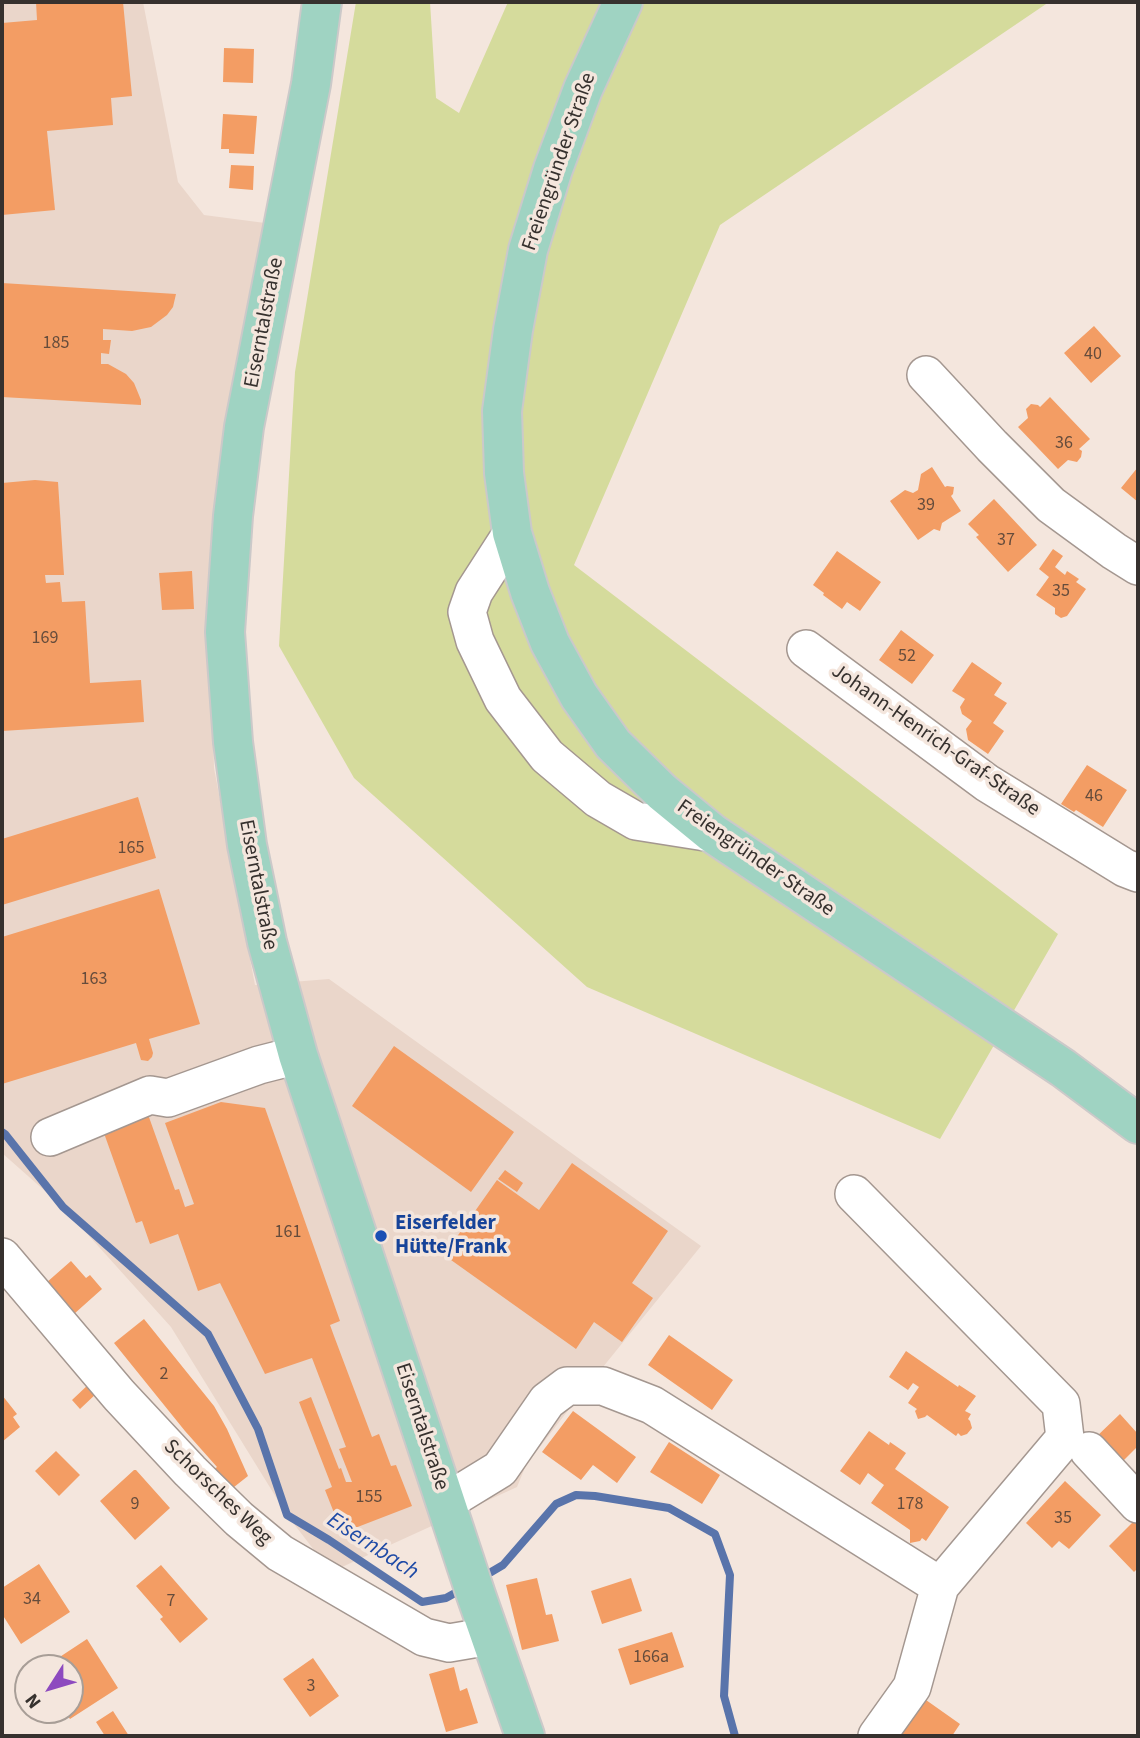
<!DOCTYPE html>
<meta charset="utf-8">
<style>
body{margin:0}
#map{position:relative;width:1140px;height:1738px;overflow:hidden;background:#f4e6dd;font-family:"Source Sans 3",sans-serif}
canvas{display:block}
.frame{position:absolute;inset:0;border:4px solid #36312e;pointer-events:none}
.north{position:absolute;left:14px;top:1654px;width:70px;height:70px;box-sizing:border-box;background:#f4e6dd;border:2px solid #a89e97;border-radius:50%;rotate:233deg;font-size:19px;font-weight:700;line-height:28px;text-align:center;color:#36312e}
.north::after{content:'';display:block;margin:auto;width:24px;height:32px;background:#8d4abf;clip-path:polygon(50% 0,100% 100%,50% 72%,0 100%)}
</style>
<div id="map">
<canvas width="1140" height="1738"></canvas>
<div class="frame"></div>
<div class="north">N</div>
</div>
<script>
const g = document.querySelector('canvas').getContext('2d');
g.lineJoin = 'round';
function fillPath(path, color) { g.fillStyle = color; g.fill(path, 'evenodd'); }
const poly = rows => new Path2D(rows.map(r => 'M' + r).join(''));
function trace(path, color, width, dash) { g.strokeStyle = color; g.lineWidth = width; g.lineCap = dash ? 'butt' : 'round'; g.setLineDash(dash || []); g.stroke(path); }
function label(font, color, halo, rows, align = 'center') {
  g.font = font + ' "Source Sans 3",sans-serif'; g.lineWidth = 7; g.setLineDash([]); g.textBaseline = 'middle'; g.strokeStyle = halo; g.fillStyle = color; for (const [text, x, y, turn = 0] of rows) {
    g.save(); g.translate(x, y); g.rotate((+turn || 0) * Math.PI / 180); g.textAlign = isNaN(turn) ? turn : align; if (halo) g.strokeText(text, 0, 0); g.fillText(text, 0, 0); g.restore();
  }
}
fillPath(poly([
 [2,2,143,2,178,182,204,215,265,223,210,609,214,768,255,985,329,979,701,1246,573,1404,526,1465,517,1487,331,1572,287,1515,171,1327,63,1207,2,1153]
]), '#ead6ca');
fillPath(poly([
 [356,2,430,2,436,98,459,113,508,2,1049,2,720,225,574,565,1058,934,940,1139,587,987,354,778,279,646,295,372]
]), '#d5db9c');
trace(poly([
 [2,1132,5,1134,63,1207,208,1334,258,1429,287,1515,329,1540,422,1602,446,1598,464,1588],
 [481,1578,503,1565,556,1504,576,1495,595,1496,669,1508,715,1534,730,1575,724,1696,735,1736]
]), '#5974ab', 8);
fillPath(poly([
 [36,2,123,2,132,96,111,98,113,125,47,131,55,210,2,215,2,23,37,20],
 [224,48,254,49,253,83,223,82],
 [223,114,257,116,254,154,229,153,229,149,221,149],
 [231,165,254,166,253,190,229,188],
 [2,283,176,294,173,307,167,315,151,327,132,331,103,329,103,340,111,340,109,354,101,353,101,364,108,364,126,374,134,383,141,400,141,405,2,397],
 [1094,326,1121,356,1091,383,1064,353],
 [1050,397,1090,439,1079,449,1082,451,1081,457,1077,462,1068,460,1058,469,1018,427,1028,418,1026,409,1031,404,1038,405,1040,407],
 [932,467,945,487,947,486,954,487,953,494,951,496,961,511,942,523,940,531,934,529,918,540,890,501,905,490,913,493,918,490,921,474],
 [1138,467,1138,502,1121,488],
 [35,480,58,482,64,575,45,575,46,583,60,582,62,602,85,601,90,683,141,680,144,722,2,731,2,483],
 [994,499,1037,545,1008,572,976,537,979,535,968,524],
 [1053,549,1063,556,1055,567,1065,575,1067,571,1079,579,1076,582,1086,589,1067,616,1061,618,1055,614,1055,608,1036,595,1049,577,1039,569],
 [837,551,881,582,860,611,847,602,842,609,823,595,824,593,813,585],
 [192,571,194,609,162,610,159,573],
 [901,630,934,655,912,684,879,660],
 [972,662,1002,683,994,695,1007,703,993,723,1004,731,988,754,968,740,966,729,972,721,962,714,960,707,965,699,952,691],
 [1087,765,1127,790,1103,827,1076,810,1074,812,1061,804],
 [138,797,156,858,2,905,2,839],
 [159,889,200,1024,149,1039,153,1053,152,1057,148,1061,141,1060,136,1043,2,1084,2,937],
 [394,1046,514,1132,471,1192,352,1106],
 [221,1102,265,1108,340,1321,330,1325,334,1336,372,1437,379,1434,391,1466,396,1465,412,1506,342,1533,325,1490,332,1487,299,1402,311,1397,339,1469,341,1468,346,1482,352,1482,339,1449,346,1447,312,1358,265,1374,220,1283,198,1291,178,1234,150,1244,142,1221,136,1223,100,1122,145,1106,175,1190,179,1189,185,1207,194,1204,165,1123],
 [572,1163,668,1231,632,1283,653,1298,622,1342,594,1322,576,1349,444,1255,497,1180,539,1210],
 [505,1170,523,1183,517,1192,498,1179],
 [71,1261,86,1278,90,1275,102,1289,74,1314,46,1283],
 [144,1319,214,1406,227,1429,248,1476,229,1491,213,1470,217,1467,185,1431,114,1343],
 [669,1335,733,1380,712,1410,648,1365],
 [906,1351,958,1387,959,1385,976,1396,965,1411,971,1414,968,1419,970,1421,972,1428,967,1434,961,1436,958,1433,956,1436,927,1415,925,1417,918,1419,915,1411,917,1409,908,1403,919,1387,913,1383,908,1390,889,1377],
 [90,1383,98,1392,80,1409,72,1400],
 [2,1395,17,1414,13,1417,20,1427,2,1442],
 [573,1411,636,1457,617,1483,593,1465,581,1480,542,1452],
 [1120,1414,1138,1434,1138,1446,1120,1464,1095,1438],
 [869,1431,889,1445,890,1442,906,1453,895,1469,949,1507,926,1541,922,1538,920,1541,910,1543,910,1530,871,1503,884,1485,868,1473,860,1485,840,1471],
 [669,1442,720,1475,702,1504,650,1472],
 [56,1451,80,1475,59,1496,35,1471],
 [134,1470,136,1470,170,1508,135,1540,100,1501],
 [1065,1481,1101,1515,1069,1549,1059,1541,1052,1548,1026,1523],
 [1135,1520,1138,1524,1138,1568,1134,1572,1109,1546],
 [39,1564,70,1612,21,1644,2,1614,2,1588],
 [161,1565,208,1619,180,1643,160,1619,163,1617,136,1586],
 [537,1578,546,1615,552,1614,559,1641,522,1650,506,1585],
 [631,1578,642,1611,602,1624,591,1591],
 [672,1632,684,1667,630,1685,618,1649],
 [87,1639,118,1688,70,1719,64,1710,70,1710,70,1668,43,1668],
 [313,1658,339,1696,310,1717,283,1679],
 [454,1667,460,1691,467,1688,478,1723,446,1732,429,1674],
 [926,1700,960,1724,952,1736,900,1736],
 [113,1711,129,1736,105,1736,96,1722]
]), '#f39d64');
const minor = poly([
 [926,375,992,446,1051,505,1114,551,1138,566],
 [512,533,474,592,467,612,475,641,503,699,547,756,598,799,636,821,712,833],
 [806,649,987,783,1125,868,1138,873],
 [50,1137,150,1095,168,1098,259,1065,298,1055],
 [2,1257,119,1395,190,1471,239,1519,280,1553,424,1637,449,1643,490,1636],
 [1089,1451,1138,1504],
 [446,1502,500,1469,547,1401,567,1386,603,1386,652,1405,940,1586,1065,1438,1061,1404,854,1194],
 [877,1736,912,1687,940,1586]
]);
const major = poly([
 [322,2,311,84,244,427,233,516,225,632,233,742,247,845,267,942,298,1055,476,1595,525,1736],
 [623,2,583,89,553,169,528,250,513,330,502,411,504,473,512,533,530,592,550,643,579,696,613,744,662,792,712,833,1063,1068,1138,1124]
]);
trace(minor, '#a49790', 40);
trace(major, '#cbc9c9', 42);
trace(minor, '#fff', 37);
trace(major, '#9fd3c2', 38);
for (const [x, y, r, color] of [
 [381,1236,7,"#1a4fb4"]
]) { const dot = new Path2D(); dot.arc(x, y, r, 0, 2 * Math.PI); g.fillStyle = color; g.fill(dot); trace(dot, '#f4e6dd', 2.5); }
label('18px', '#654c3c', null, [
 ["185",56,344],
 ["40",1093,355],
 ["36",1064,444],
 ["39",926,506],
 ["37",1006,541],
 ["35",1061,592],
 ["169",45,639],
 ["52",907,657],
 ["46",1094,797],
 ["165",131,849],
 ["163",94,980],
 ["161",288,1233],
 ["2",164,1375],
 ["155",369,1498],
 ["9",135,1505],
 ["178",910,1505],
 ["35",1063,1519],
 ["34",32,1600],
 ["7",171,1602],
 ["166a",651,1658],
 ["3",311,1687]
]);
label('21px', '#36312e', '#f4e6dd', [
 ["Freiengründer Straße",560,162,-71],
 ["Eiserntalstraße",265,323,-79],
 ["Johann-Henrich-Graf-Straße",935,741,35],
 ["Freiengründer Straße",755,859,35],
 ["Eiserntalstraße",257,885,79],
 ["Eiserntalstraße",421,1427,72],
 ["Schorsches Weg",217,1493,44]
]);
label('bold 21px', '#164399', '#f4e6dd', [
 ["Eiserfelder",395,1224],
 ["Hütte/Frank",395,1248]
], 'left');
label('italic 23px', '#1e4aa6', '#f4e6dd', [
 ["Eisernbach",372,1547,33]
]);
</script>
